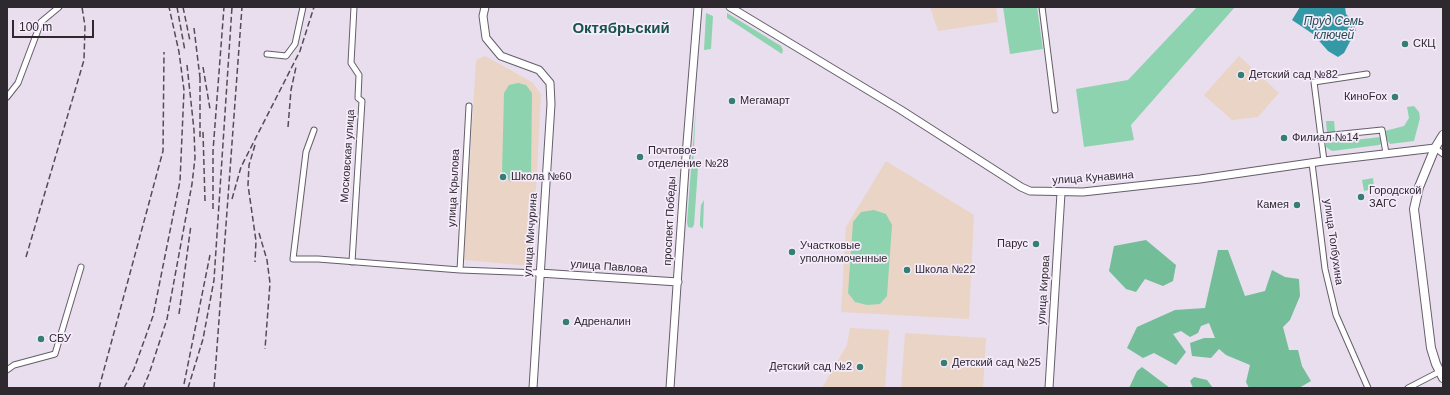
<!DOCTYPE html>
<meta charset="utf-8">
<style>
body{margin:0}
#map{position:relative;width:1450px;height:395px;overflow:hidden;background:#e8deee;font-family:Arial,sans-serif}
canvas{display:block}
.frame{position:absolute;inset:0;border:8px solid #2d292f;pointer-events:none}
.scale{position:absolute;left:12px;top:20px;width:82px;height:18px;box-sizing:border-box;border:2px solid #2d292f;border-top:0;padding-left:5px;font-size:12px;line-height:14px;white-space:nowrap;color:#2d292f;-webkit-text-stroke:3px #f5ebfb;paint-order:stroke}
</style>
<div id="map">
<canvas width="1450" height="395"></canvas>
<div class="frame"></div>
<div class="scale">100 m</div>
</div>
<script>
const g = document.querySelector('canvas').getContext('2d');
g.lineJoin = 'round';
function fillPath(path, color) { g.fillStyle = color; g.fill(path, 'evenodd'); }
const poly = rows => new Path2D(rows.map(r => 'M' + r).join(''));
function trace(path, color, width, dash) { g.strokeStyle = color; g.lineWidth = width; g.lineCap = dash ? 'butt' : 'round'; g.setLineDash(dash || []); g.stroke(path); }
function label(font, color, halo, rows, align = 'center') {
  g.font = font + ' Arial,sans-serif'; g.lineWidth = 3.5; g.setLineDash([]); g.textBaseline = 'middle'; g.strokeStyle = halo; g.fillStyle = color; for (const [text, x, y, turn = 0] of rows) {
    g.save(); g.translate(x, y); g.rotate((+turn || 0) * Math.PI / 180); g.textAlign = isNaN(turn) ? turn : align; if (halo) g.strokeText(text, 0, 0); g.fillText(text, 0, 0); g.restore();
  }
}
fillPath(poly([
 [930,7,996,7,998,22,938,31],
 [485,56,532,82,541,94,532,266,464,260,476,60],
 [1239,56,1279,93,1258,117,1232,120,1204,95],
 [886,161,974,215,969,319,841,312,846,227],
 [850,328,889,330,885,388,822,388,847,345],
 [905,333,986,338,983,388,901,388]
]), '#e9d4c6');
fillPath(poly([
 [1003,7,1037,7,1043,49,1010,54],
 [1197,7,1235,7,1131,125,1134,140,1084,147,1076,89,1128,80],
 [706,13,713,16,711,49,704,50],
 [727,13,781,46,783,50,782,54,727,18],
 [518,83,526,85,532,93,531,177,522,182,511,182,502,174,504,93,509,85],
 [696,104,693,167,698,168,694,225,692,228,688,227,687,222],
 [1414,106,1419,112,1420,118,1414,141,1390,144,1386,139,1385,131,1404,126,1409,118,1407,107],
 [1326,121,1334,121,1335,131,1333,134,1327,133],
 [1381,137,1382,143,1379,145,1332,151,1326,147,1326,143],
 [1373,178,1374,187,1372,187,1372,189,1364,191,1362,180],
 [704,200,703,229,700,226,700,220,701,205],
 [874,210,886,214,892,225,887,296,880,304,867,305,855,302,848,293,853,222,861,212]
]), '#8ed3b0');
fillPath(poly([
 [1146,240,1176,265,1173,281,1163,286,1145,279,1136,292,1126,289,1109,271,1114,246],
 [1218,250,1228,250,1245,296,1265,291,1272,270,1285,277,1299,279,1300,296,1290,320,1283,327,1289,350,1298,350,1302,366,1311,381,1299,388,1249,388,1246,382,1250,365,1226,355,1219,349,1211,358,1192,356,1190,343,1204,338,1215,338,1209,323,1201,326,1198,333,1190,337,1181,331,1173,334,1186,352,1176,365,1154,353,1143,358,1127,348,1137,327,1175,310,1205,308],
 [1142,367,1170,388,1129,388,1137,371],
 [1194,377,1207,380,1213,388,1193,388,1190,381]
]), '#73be99');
fillPath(poly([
 [1300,7,1345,7,1346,14,1352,20,1356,30,1344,53,1338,57,1328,51,1313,34,1292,20]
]), '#3499a6');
const street = poly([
 [1042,7,1055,110],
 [267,54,286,56,295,44,303,7],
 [7,97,18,83,41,22,59,7],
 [314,130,306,152,293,259,318,259,460,270,539,273],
 [1323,136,1382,130,1386,153],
 [1435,148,1443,154],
 [1324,161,1314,82,1367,74],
 [1312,163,1325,269,1336,315,1368,388],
 [352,262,362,101,358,98,359,75,351,63,354,7],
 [460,270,469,106],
 [7,370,14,365,55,354,81,267],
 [1408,388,1439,372]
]);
const secondary = poly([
 [485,7,483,16,486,38,501,56,539,70,550,83,551,104,533,388],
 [730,7,901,110,1021,187,1030,191,1083,192,1200,179,1324,161,1435,148],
 [539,273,678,282],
 [670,388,685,168,698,7],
 [1049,388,1061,193]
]);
const primary = poly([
 [1443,135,1435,148,1419,187,1414,209,1431,348,1436,364,1443,378]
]);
trace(street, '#665d6b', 7);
trace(secondary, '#665d6b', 9);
trace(primary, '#665d6b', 10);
trace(street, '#fff', 5);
trace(secondary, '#fff', 7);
trace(primary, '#fff', 8);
trace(poly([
 [177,7,185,51],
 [183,7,190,41],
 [194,28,200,78],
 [203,67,210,109],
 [288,127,291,90,296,67],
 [203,132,205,201],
 [200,137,200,73],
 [255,145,249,165,248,185,256,241,255,262],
 [232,199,241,167,300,51,314,7],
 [213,209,213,151,224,7],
 [259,233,267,260,270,283,265,349],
 [26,257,84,60,85,26,82,7],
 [179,314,191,225],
 [184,384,210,255],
 [99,388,163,151,164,52],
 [124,388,134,369,153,316,180,181,184,90,179,52,169,7],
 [143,388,149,374,167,319,192,184,195,158,194,130,187,65],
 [188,388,203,339,214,280,232,7],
 [214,388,242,7]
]), '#524d55', 1.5, [6, 3]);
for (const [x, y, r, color] of [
 [1405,44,4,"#367d74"],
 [1241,75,4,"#367d74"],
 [1395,97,4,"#367d74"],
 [732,101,4,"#367d74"],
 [1284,138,4,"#367d74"],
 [640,157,4,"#367d74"],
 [503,177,4,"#367d74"],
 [1361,197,4,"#367d74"],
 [1297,205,4,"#367d74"],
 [1036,244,4,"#367d74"],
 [792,252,4,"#367d74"],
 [907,270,4,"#367d74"],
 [566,322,4,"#367d74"],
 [41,339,4,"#367d74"],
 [944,363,4,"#367d74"],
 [860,367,4,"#367d74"]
]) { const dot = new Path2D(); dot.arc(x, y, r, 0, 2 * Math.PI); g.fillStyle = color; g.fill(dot); trace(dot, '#f5ebfb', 1.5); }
label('11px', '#2d292f', '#f5ebfb', [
 ["СКЦ",1413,44],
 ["Детский сад №82",1249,75],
 ["КиноFox",1387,97,"right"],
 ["Мегамарт",740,101],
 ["Филиал №14",1292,138],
 ["Почтовое",648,151],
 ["отделение №28",648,164],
 ["Школа №60",511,177],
 ["Городской",1369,191],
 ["ЗАГС",1369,204],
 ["Камея",1289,205,"right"],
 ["Парус",1028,244,"right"],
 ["Участковые",800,246],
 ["уполномоченные",800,259],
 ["Школа №22",915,270],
 ["Адреналин",574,322],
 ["СБУ",49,339],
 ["Детский сад №25",952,363],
 ["Детский сад №2",852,367,"right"]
], 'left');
label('11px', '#2d292f', '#f5ebfb', [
 ["Московская улица",348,156,-86],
 ["улица Кунавина",1093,178,-4],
 ["улица Крылова",454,188,-87],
 ["проспект Победы",670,221,-87],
 ["улица Мичурина",531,235,-86],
 ["улица Толбухина",1333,242,82],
 ["улица Павлова",609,267,4],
 ["улица Кирова",1044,290,-86]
]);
label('italic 12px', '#234f54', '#f5ebfb', [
 ["Пруд Семь",1334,22],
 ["ключей",1334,36]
]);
label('bold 15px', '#18524c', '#f5ebfb', [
 ["Октябрьский",621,29]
]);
</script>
